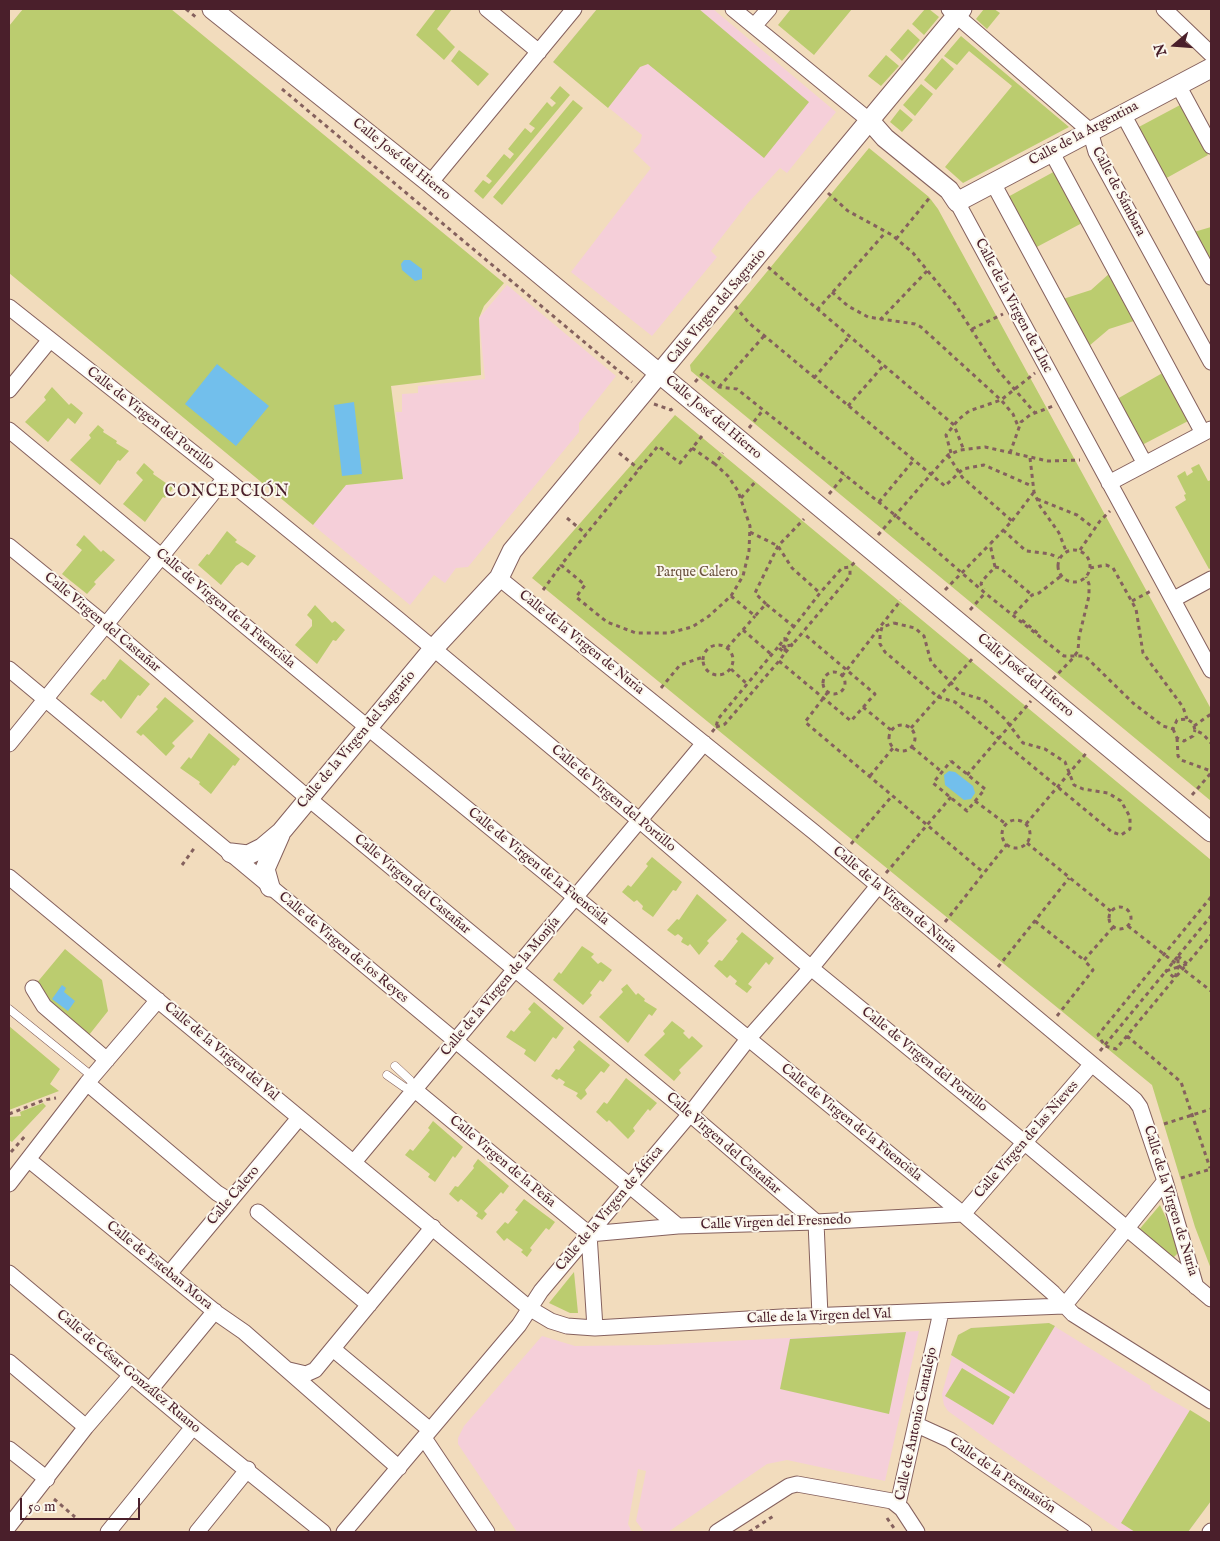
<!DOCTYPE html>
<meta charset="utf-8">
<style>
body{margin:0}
#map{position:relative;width:1220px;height:1541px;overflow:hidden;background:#f2dcbd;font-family:"IM FELL English",serif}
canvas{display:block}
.frame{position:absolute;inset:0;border:10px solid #4a1f2b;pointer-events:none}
.north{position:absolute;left:1150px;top:20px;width:50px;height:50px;-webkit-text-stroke:4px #fbf7ec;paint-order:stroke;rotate:252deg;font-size:14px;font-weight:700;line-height:20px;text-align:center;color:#4a1f2b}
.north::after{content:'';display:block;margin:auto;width:18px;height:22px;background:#4a1f2b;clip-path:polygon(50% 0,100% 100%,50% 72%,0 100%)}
.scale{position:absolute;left:20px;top:1498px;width:120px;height:22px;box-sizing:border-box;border:2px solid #4a1f2b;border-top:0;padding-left:6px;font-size:15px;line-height:18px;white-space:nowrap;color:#4a1f2b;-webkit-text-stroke:4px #fbf7ec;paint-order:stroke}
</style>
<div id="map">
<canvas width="1220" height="1541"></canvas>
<div class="frame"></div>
<div class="north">N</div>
<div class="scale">50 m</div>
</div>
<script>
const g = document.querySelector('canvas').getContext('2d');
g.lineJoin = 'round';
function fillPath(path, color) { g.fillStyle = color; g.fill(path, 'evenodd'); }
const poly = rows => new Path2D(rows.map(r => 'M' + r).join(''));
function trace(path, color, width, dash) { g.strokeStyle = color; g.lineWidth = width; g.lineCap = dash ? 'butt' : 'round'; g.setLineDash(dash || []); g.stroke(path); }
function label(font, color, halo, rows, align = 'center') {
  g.font = font + ' "IM FELL English",serif'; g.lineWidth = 4; g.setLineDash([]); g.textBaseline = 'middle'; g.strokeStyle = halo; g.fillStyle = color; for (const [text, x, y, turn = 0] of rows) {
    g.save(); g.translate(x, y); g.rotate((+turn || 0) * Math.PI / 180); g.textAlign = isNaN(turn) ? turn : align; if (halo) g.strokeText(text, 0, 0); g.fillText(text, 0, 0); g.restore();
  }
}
fillPath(poly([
 [597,9,713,9,836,112,787,173,780,168,748,203,711,251,717,257,652,336,571,272,651,168,633,151,640,143,642,135,553,62],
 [507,285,616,376,579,423,579,432,468,567,456,568,445,583,434,575,410,605,313,525,346,485,403,479,396,412,402,412,402,394,418,393,418,386,485,379,479,318],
 [1049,1323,1151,1386,1150,1388,1211,1423,1211,1501,1188,1532,1122,1532,992,1443,948,1411,944,1405,942,1394,958,1335,971,1328],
 [919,1331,885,1481,787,1460,767,1464,668,1532,644,1532,636,1521,646,1471,638,1469,628,1524,632,1532,517,1532,458,1444,458,1438,464,1426,542,1336,575,1346,655,1345]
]), '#f5cfd9');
fillPath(poly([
 [23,9,171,9,504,283,484,306,479,318,481,375,391,386,403,479,346,485,313,525,9,273,9,26],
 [436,9,452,9,437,29,455,47,444,60,416,35],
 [597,9,699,9,809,102,764,158,648,64,640,67,608,108,553,62],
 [791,9,852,9,814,55,778,25],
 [925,9,929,9,939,17,924,35,912,24],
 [984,9,994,9,1000,13,987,29,976,19],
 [908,29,920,40,902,61,890,50],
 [961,36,1069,127,963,183,945,167,1012,86,969,51,957,65,944,56],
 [459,50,489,74,478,86,451,61],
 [886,55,899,66,881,86,868,76],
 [942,58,954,69,936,90,924,80],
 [921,84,933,94,915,116,903,105],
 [560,86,570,95,483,199,474,191,483,180,489,184,492,181,486,176,504,154,510,159,514,154,508,149,525,128,531,133,535,128,529,124,547,102,552,107,556,103,550,98],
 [573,100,583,108,502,205,493,197],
 [1182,104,1208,155,1163,180,1135,129],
 [900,109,913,120,902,132,890,122],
 [869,148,929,197,938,209,1211,709,1211,801,691,371,690,365],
 [1057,170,1084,222,1033,249,1006,198],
 [1211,227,1211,265,1194,232],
 [1110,273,1137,320,1109,329,1089,346,1063,299,1091,290],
 [1166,371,1192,419,1142,445,1117,399],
 [52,387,69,405,71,403,83,413,75,424,68,418,48,442,25,422,46,400,44,397],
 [675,415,1211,860,1211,1269,1195,1227,1152,1085,532,578],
 [98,425,104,430,103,432,117,441,116,443,129,451,120,461,118,460,100,485,70,460,91,438,89,435],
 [144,463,154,472,153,474,173,488,165,498,163,497,145,522,123,504,143,480,136,473],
 [1199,464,1208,481,1211,480,1211,568,1209,569,1175,507,1186,500,1184,495,1186,494,1177,476,1185,471,1187,476,1193,472,1191,468],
 [227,531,237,540,235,542,256,556,248,566,242,562,236,566,221,585,198,565,207,554,209,555],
 [84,535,101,552,103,550,115,560,94,582,96,584,87,594,62,574,82,550,76,545],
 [315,605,332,623,335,621,345,630,336,641,333,640,317,664,295,645,312,626,312,620,307,615],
 [120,659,150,684,140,696,138,695,121,719,103,700,101,702,90,694,103,679,105,680],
 [165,697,194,721,172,743,175,746,166,756,143,734,141,736,136,732,158,709,156,707],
 [209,733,240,759,235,766,233,765,211,794,199,784,200,782,180,768,189,757,191,759],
 [652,857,682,882,676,891,673,890,653,917,642,909,643,906,637,900,634,902,622,892,628,885,631,887,648,866,646,864],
 [697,894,727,920,707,941,709,943,699,955,690,944,688,946,681,942,683,938,678,934,675,936,667,930,677,919,679,920],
 [742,932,774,958,769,965,766,962,748,984,752,987,747,993,735,984,737,981,730,975,727,978,714,966,719,960,722,961,738,941,736,939],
 [582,946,594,954,591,957,598,964,601,962,612,970,603,982,600,980,590,993,592,995,583,1005,553,980,559,972,561,974],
 [65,949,102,980,108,1011,89,1035,49,1003,35,985],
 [627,984,636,995,638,993,645,999,644,1001,657,1009,652,1016,649,1014,628,1043,599,1017,623,992,621,989],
 [534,1002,564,1028,556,1039,553,1037,535,1062,524,1054,526,1050,506,1037,511,1030,514,1032,531,1012,528,1009],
 [672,1021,685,1031,683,1033,689,1039,692,1036,703,1046,679,1070,681,1073,674,1081,644,1055,665,1034,663,1031],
 [9,1026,60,1069,50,1084,59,1091,9,1110],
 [579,1040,610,1065,604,1073,601,1071,585,1090,587,1094,581,1100,576,1096,578,1093,563,1085,565,1082,559,1078,557,1080,551,1076,556,1069,559,1070,575,1050,573,1047],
 [626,1078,657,1103,650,1111,648,1109,633,1128,635,1131,628,1139,609,1120,607,1122,596,1112,604,1102,607,1104],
 [43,1103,46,1106,12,1142,9,1140,9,1117,21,1116,20,1112],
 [433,1121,463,1147,455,1158,453,1156,435,1182,428,1177,430,1174,405,1155,410,1149,413,1151,430,1130,428,1128],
 [478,1159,509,1186,503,1194,501,1192,484,1211,487,1214,482,1220,476,1216,478,1213,461,1199,458,1202,449,1194,455,1186,458,1187,474,1168,473,1166],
 [524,1199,555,1222,549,1230,546,1228,530,1248,532,1250,527,1257,521,1252,523,1250,507,1238,504,1241,496,1232,505,1222,508,1224,518,1212,515,1210],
 [1160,1205,1181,1250,1171,1260,1137,1232],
 [574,1272,578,1313,570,1313,549,1303],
 [1049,1323,1055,1326,1014,1394,951,1355,958,1335,971,1328],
 [906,1332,889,1414,780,1389,790,1339],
 [962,1368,1010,1397,993,1425,945,1396],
 [1190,1410,1211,1423,1211,1501,1188,1532,1135,1532,1121,1523]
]), '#bbcc6f');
fillPath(poly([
 [404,260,410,260,422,269,422,279,415,281,402,270,401,264],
 [217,364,269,406,236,446,185,404],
 [354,402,362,474,342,476,334,405],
 [949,771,955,772,973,786,975,793,971,799,964,800,945,785,944,775],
 [62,985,66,988,64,992,75,1001,68,1011,52,999]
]), '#72bfec');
const service = poly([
 [9,1009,93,1077],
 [395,1066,410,1080,415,1090],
 [387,1075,404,1087,415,1090]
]);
const minor = poly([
 [487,9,539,52],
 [733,9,870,121],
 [949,9,1090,131,1096,152,1211,362],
 [1164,9,1211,54],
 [754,26,769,9],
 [1178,85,1211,146],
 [1123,114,1211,277],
 [1051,151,1203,433],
 [430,183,574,9],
 [993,183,1145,464],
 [957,202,1211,670],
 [9,307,225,478,398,619,639,820,811,968,1025,1143,1211,1299],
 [9,390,49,341],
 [9,430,367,727,963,1214,1053,1293,1073,1314,1211,1401],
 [1109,483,1211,429],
 [9,546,106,625,309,799,690,1114,816,1222,820,1316],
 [499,578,814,832,1135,1100,1140,1107,1165,1181,1196,1287],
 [1174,599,1211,579],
 [9,669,678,1226],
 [9,744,225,478],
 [9,877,529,1308,551,1321,567,1326,595,1328,782,1317,1064,1306],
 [33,988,44,1006,107,1060],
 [87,1083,217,1193,230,1201],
 [415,1090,589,1234],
 [29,1160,218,1314,244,1332,399,1468],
 [354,1162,704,743],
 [9,1184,87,1083,158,1000],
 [258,1212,369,1305],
 [589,1234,678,1226,816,1222,963,1214,1091,1065],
 [589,1234,595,1328],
 [9,1273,193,1427,323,1532],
 [169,1274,299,1118],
 [1064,1306,1165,1181],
 [333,1349,430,1430],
 [9,1362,86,1427],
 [289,1370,306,1374,315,1370,433,1227],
 [150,1390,215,1311],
 [917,1425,950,1440,1084,1532],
 [424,1438,487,1532],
 [9,1449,47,1479],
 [898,1504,941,1312],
 [9,1526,86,1427,131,1375],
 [108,1532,193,1427],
 [197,1532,248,1469],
 [344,1532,519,1325,541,1291,690,1114,748,1039,811,968,878,886],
 [717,1532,789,1486,797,1484,892,1501,902,1509,917,1532],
 [1210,1532,1211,1531]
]);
const tertiary = poly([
 [212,9,430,183,1211,832],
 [870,121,885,138,949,190,957,202,1211,68],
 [231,853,248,855,262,848,281,832,433,649,499,578,512,551,962,9],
 [270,887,265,869,280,835]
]);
trace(service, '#85615e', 9);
trace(minor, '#85615e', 17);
trace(tertiary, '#85615e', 21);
trace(poly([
 [186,9,197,18],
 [282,89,632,382],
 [828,193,848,211,892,235,913,253,955,304,997,369,1035,413],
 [896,239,931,196],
 [768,267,954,425,963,448],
 [832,292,848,306,868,317,915,324,921,327,1001,400,1013,414,1018,426],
 [735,306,749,323,945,486,963,469,984,465,1032,486],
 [817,310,886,232],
 [880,320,928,270],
 [972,329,1003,314],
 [814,378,849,337],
 [695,382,703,373,719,387,737,389,895,515,985,593,1064,656,1085,656,1133,703,1163,726,1173,729,1177,720,1187,719,1193,723,1195,730,1203,734,1211,743],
 [719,387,764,336],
 [654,404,671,410,675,406],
 [848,406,883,366],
 [749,428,763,410],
 [702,436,680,463,658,446,561,565,585,585,576,597,607,622,636,633,669,633,692,627,709,616,731,596,743,576,749,551,750,526,738,491,728,476,715,464,723,453],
 [692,448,715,464],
 [619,453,639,469],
 [951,453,946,435,959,419,969,411,1001,400,1035,373],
 [1010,453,1021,422,1030,415,1053,406],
 [948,455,962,477,1012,521,990,544,995,567,982,581,981,584,984,589],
 [1030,458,1034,492,1040,506,1059,533,1066,551],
 [829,494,845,475],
 [741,498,756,481],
 [1037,499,1077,515,1095,529],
 [879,502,913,461],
 [567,518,586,534],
 [1012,521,1034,492],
 [1003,530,1026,551,1050,554,1059,558],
 [750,532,778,546,792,568,820,593],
 [878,535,948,455,960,450,985,447,1048,461,1080,460],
 '1058 566a16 16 0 1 1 32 0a16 16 0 1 1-32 0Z',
 [1080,550,1100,521,1110,511],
 [995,567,1000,568,1032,595],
 [1090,568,1106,565,1113,568,1136,609,1143,653,1183,707,1187,719],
 [543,590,561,565],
 [945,590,990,544],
 [731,596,755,616,766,604,793,626],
 [1132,601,1151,591],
 [766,604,755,593,778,546,804,519],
 [970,610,986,592],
 [1014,614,1032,595,1039,593,1061,576],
 [1022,620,1040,635],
 [894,623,915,628,924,636,931,662,961,693,984,700,1005,719,1023,743,1045,749,1065,762,1074,785,1083,789,1108,793,1121,801,1130,817,1130,829,1121,835,1112,832,955,702,938,697,885,652,880,644,880,635,882,627,894,623],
 [743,630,772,655],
 [785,638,792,645,785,653,778,647,785,638],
 '703 660a15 15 0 1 1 30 0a15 15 0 1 1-30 0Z',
 [727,648,755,616],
 [1075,655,1078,651,1079,637,1089,596,1089,584,1086,577],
 [779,661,851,721,875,694,803,633],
 [731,669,747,684],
 '823 683a11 11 0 1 1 22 0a11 11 0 1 1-22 0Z',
 [842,676,901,600],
 [1053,679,1076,655],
 [661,688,680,665,703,657],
 [828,692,805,722,984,873],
 [863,707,891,730],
 '889 738a13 13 0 1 1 26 0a13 13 0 1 1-26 0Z',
 [1194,726,1211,714],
 [716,727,725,724,779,661,785,653,785,646,792,645,850,576,850,567],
 [911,728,973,658],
 [1173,729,1177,738,1184,741,1193,736,1195,730],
 [712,732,716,727,718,719,778,647,785,646,785,638,820,593,842,568,850,567,855,562],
 [1177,738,1178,756,1181,760,1211,771],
 [912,747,942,772],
 [951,761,985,789,967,811,933,783,951,761],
 [967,775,1031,701],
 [870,776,893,748],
 [1192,795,1211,773],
 [975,801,1006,824],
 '1002 834a14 14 0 1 1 28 0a14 14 0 1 1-28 0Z',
 [1026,824,1088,751],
 [1027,843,1112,912],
 [851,844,892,796],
 [182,865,195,847],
 [886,873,951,797],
 [1211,897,1098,1035,1105,1046,1116,1049,1175,978,1178,967,1187,964,1211,935],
 '1109 918a11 11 0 1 1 22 0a11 11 0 1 1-22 0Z',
 [1035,921,1084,960],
 [945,922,1007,844],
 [1128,926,1211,991],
 [1178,956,1187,964,1175,978,1166,971,1178,956],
 [998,967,1069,878],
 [1057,1016,1093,970,1084,960,1114,926],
 [1127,1036,1181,1082,1210,1168],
 [1100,1051,1166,971,1178,967,1178,956,1211,916],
 [9,1114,44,1100,56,1098],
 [1164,1124,1211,1109],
 [11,1152,25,1136],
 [1181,1178,1211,1169],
 [54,1499,75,1517],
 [887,1518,896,1531],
 [749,1532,775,1515]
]), '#85615e', 3, [4, 4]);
trace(service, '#fff', 8);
trace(minor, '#fff', 15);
trace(tertiary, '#fff', 19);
label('14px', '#4a1f2b', '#fbf7ec', [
 ["Calle de la Argentina",1084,134,-28],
 ["Calle José del Hierro",401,160,39],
 ["Calle de Sámbara",1118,192,62],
 ["Calle de la Virgen de Lluc",1013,306,62],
 ["Calle Virgen del Sagrario",717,307,-50],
 ["Calle José del Hierro",713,418,40],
 ["Calle de Virgen del Portillo",150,419,38],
 ["Calle de Virgen de la Fuencisla",225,609,40],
 ["Calle Virgen del Castañar",102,623,40],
 ["Calle de la Virgen de Nuria",581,643,39],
 ["Calle José del Hierro",1025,676,40],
 ["Calle de la Virgen del Sagrario",357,740,-50],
 ["Calle de Virgen del Portillo",613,799,40],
 ["Calle de Virgen de la Fuencisla",538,867,39],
 ["Calle Virgen del Castañar",412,885,40],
 ["Calle de la Virgen de Nuria",894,900,40],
 ["Calle de Virgen de los Reyes",343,948,40],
 ["Calle de la Virgen de la Monjía",501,987,-50],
 ["Calle de la Virgen del Val",221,1052,40],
 ["Calle de Virgen del Portillo",924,1060,39],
 ["Calle de Virgen de la Fuencisla",851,1123,39],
 ["Calle Virgen de las Nieves",1027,1140,-49],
 ["Calle Virgen del Castañar",723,1144,41],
 ["Calle Virgen de la Peña",502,1162,40],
 ["Calle Calero",234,1196,-50],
 ["Calle de la Virgen de Nuria",1170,1201,73],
 ["Calle de la Virgen de África",610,1209,-50],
 ["Calle Virgen del Fresnedo",776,1223,-2],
 ["Calle de Esteban Mora",159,1266,39],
 ["Calle de la Virgen del Val",819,1317,-2],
 ["Calle de César González Ruano",128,1372,40],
 ["Calle de Antonio Cantalejo",917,1424,-78],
 ["Calle de la Persuasión",1002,1476,34]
]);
label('14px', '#6c533f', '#fbf7ec', [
 ["Parque Calero",697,573]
]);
g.letterSpacing = '1px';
label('16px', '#4a1f2b', '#fbf7ec', [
 ["CONCEPCIÓN",227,493]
]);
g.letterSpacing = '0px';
</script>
